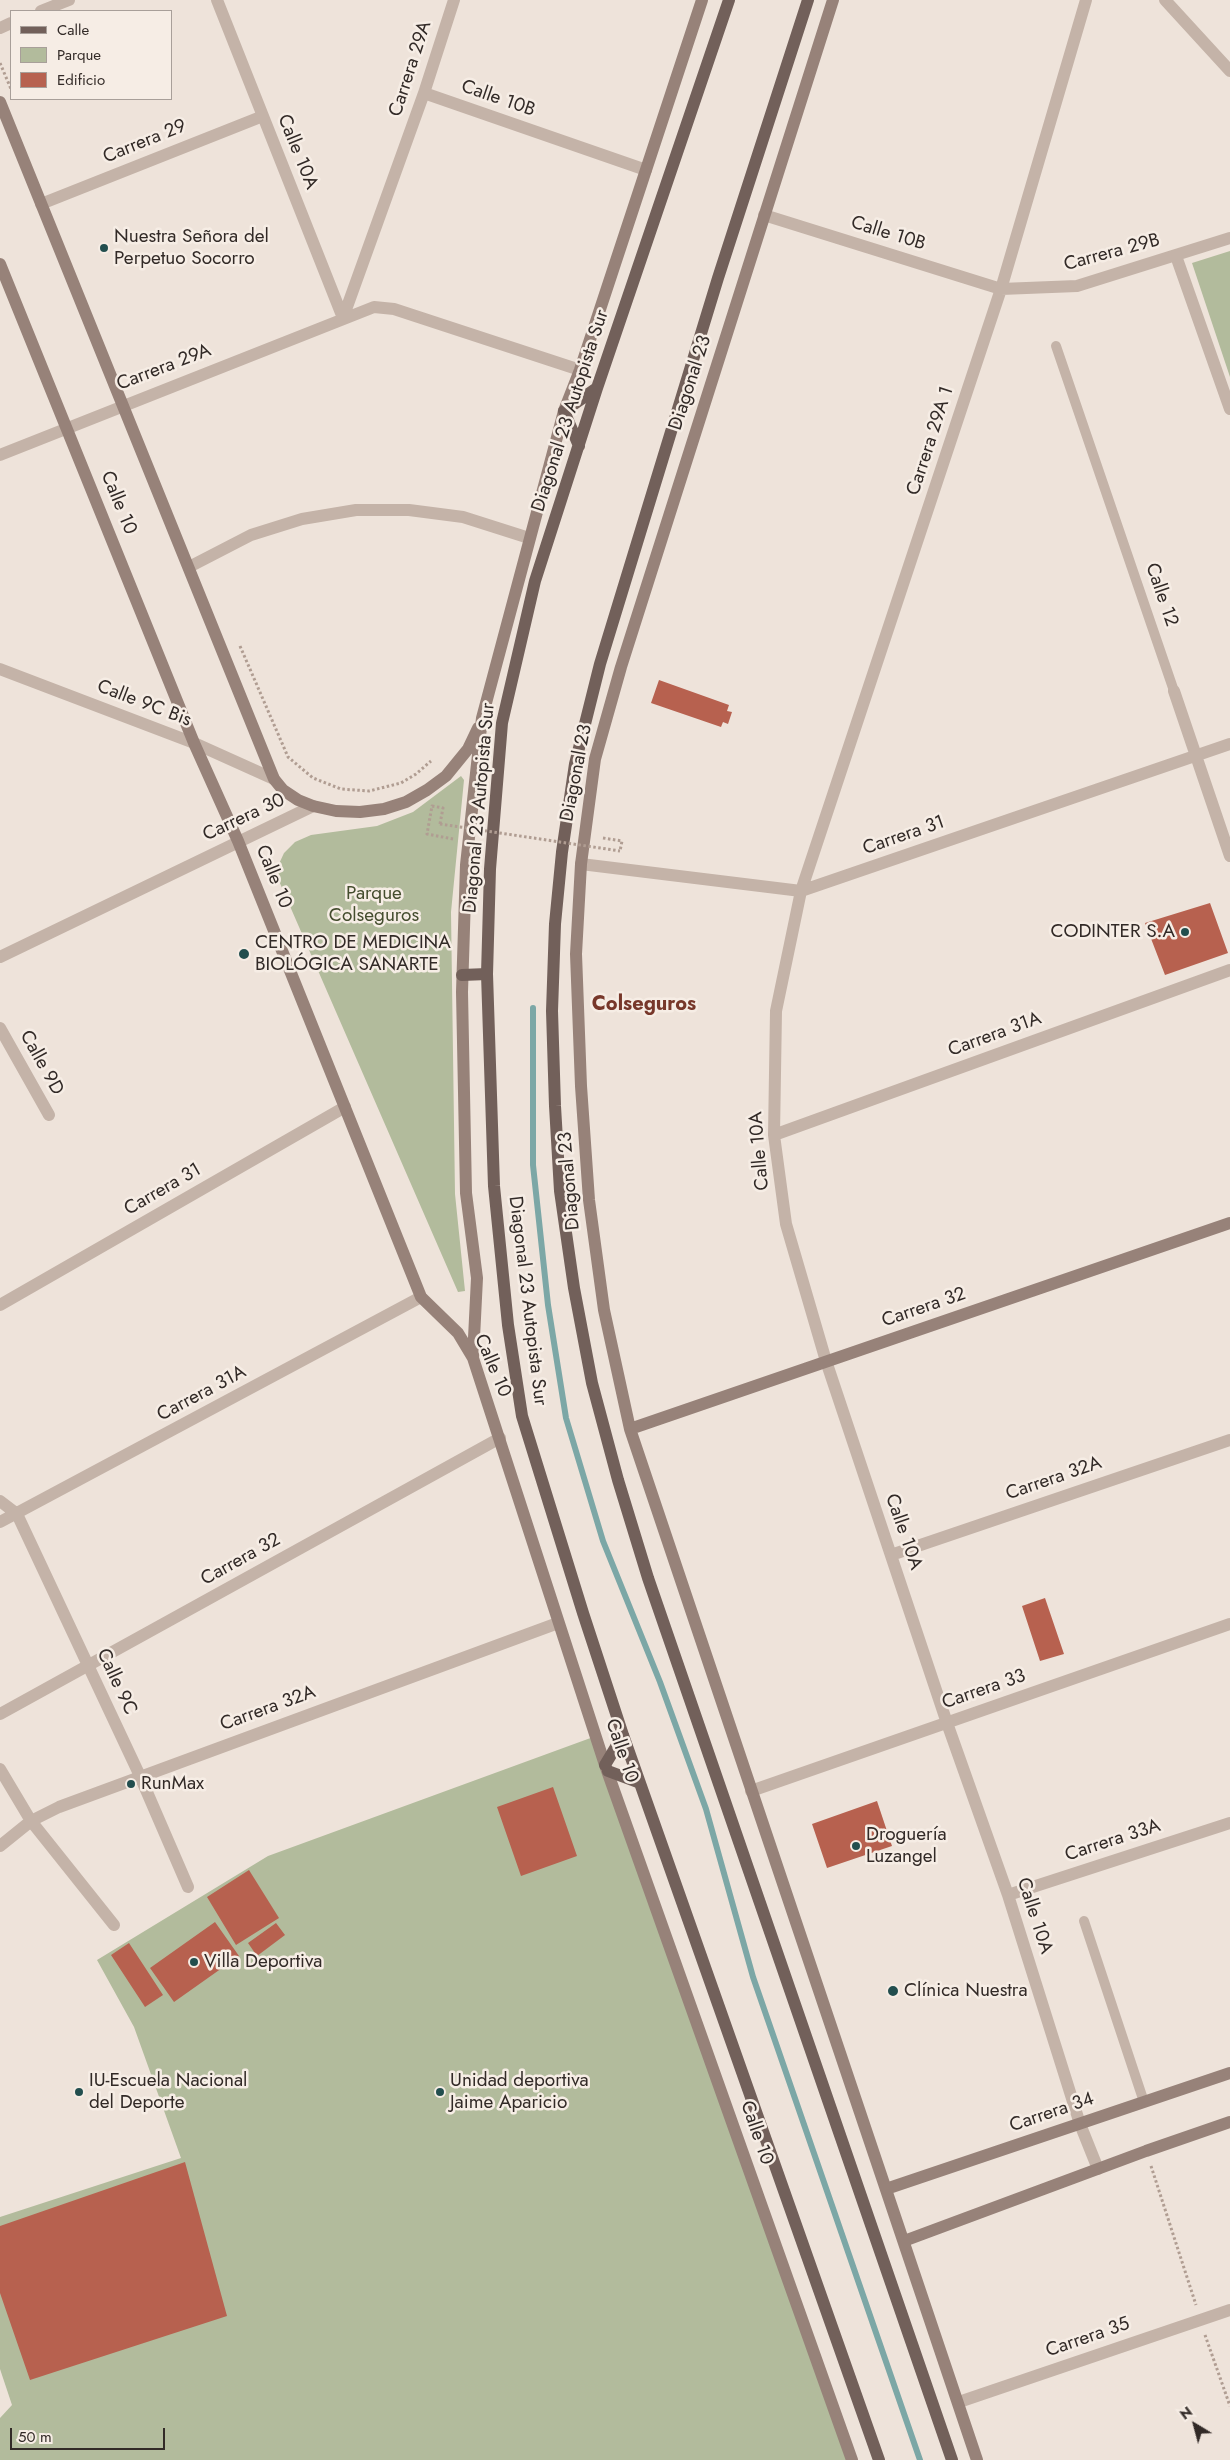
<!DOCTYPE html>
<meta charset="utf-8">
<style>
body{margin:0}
#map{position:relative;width:1230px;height:2460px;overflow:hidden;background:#eee3da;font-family:Jost,sans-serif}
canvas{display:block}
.legend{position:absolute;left:10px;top:10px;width:162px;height:90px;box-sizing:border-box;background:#f6ede5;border:1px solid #a89f99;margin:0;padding:6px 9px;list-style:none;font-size:15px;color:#322a27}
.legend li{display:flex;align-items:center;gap:10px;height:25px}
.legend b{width:25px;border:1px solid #a89f99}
.north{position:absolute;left:1170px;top:2400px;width:50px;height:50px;-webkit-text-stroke:4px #f6ede5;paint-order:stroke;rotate:323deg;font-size:14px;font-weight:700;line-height:20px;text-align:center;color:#322a27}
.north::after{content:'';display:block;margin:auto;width:18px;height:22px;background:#322a27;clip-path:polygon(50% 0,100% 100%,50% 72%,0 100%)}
.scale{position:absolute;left:10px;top:2428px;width:155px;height:22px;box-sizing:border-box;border:2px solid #322a27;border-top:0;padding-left:6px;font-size:15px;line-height:18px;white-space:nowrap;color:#322a27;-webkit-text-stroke:4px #f6ede5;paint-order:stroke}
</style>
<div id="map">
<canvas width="1230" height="2460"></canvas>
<ul class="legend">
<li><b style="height:6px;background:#72605a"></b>Calle</li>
<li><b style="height:14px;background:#b2bb9c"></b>Parque</li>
<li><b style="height:14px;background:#b7614f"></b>Edificio</li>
</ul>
<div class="north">N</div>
<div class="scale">50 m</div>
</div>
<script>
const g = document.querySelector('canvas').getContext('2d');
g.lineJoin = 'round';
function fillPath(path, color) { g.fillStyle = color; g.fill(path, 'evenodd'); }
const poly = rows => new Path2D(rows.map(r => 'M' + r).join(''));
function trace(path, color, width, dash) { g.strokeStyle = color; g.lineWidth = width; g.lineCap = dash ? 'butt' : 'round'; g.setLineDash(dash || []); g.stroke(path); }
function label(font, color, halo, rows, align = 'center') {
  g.font = font + ' Jost,sans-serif'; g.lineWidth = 5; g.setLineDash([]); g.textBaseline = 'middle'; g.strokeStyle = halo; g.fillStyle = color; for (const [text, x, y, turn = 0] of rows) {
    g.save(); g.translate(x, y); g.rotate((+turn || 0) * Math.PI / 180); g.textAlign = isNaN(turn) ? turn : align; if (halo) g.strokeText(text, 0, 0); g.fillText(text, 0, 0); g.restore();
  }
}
fillPath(poly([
 [1230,251,1230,377,1192,263],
 [461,776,464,780,451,912,455,1194,465,1291,458,1292,279,881,278,866,284,853,295,842,311,835,377,826,413,812],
 [596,1736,852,2460,0,2460,0,2418,12,2405,0,2369,0,2217,181,2158,134,2027,97,1960,268,1856]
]), '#b2bb9c');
trace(poly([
 [533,1008,533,1165,548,1305,566,1418,603,1541,660,1682,706,1809,753,1977,920,2460]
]), '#7ca7a6', 6);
fillPath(poly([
 [659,680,729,705,727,711,732,712,728,724,723,722,721,727,651,703],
 [1210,903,1228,953,1165,975,1145,923],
 [1045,1598,1064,1654,1040,1661,1022,1606],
 [553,1787,577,1856,521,1876,497,1807],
 [877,1801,892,1846,827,1868,812,1824],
 [249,1870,279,1918,236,1945,207,1897],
 [215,1922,239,1956,174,2002,150,1968],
 [276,1923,285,1935,257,1956,248,1943],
 [129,1943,163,1995,145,2007,111,1955],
 [185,2162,227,2316,30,2380,0,2293,0,2226]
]), '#b7614f');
trace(poly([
 [0,63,11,89],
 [240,646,288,757,313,778,341,789,369,791,401,783,416,774,431,761],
 [440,824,443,808,432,806,427,834,453,839],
 [603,838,622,841,620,851],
 [1151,2166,1196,2305],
 [1205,2335,1230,2406]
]), '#b09d92', 3, [2.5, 2.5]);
trace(poly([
 [1056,346,1174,691],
 [1084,1921,1144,2102]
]), '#c4b3a8', 10);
trace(poly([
 [217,0,343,318],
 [1086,0,1001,289,801,891,776,1011,774,1135,786,1224,826,1361,947,1723,1008,1895,1080,2124,1098,2169],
 [1165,0,1230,71],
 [41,11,69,0],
 [0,28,11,23],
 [424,93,646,170],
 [41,204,263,116],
 [764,215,1001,289,1077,286,1230,238],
 [1176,256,1230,409],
 [343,318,424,93,454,0],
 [0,455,374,307,394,309,580,370],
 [189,567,251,535,302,519,356,510,409,510,463,517,529,538],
 [0,669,194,743,274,779],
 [1174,691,1230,856],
 [581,864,801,891,1230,744],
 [0,957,313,806],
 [0,1028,49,1115],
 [774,1135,1230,970],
 [0,1305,345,1107],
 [0,1501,17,1514,140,1776,188,1887],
 [0,1522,421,1297],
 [891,1555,1230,1440],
 [0,1714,500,1438],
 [0,1769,31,1821,114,1925],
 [751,1791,1230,1624],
 [0,1846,31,1821,59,1807,558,1623],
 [1008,1895,1230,1823],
 [959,2402,1230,2310]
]), '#c4b3a8', 12);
trace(poly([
 [833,0,621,667,595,759,581,864,576,954,581,1086,589,1200,604,1310,630,1429,977,2460],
 [0,102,274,779,283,790,298,800,313,806,336,811,360,812,384,809,406,802,427,790,446,776,468,749,478,728],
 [0,264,194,743,238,841,421,1297,458,1333,473,1358,605,1765,852,2460],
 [473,1358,477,1278,466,1193,462,992,466,865,482,718,564,411,580,370,702,0],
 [630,1429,1230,1223],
 [886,2189,1230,2073],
 [904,2241,1146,2151,1230,2122]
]), '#978279', 12);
trace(poly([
 [729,0,597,388,535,581,502,723,490,869,487,974,494,1186,508,1325,522,1416,583,1613,623,1735,879,2460],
 [808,0,718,278,600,664,575,764,562,852,555,924,552,1011,555,1106,560,1191,574,1288,592,1383,618,1480,648,1578,952,2460],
 [579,446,564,411,597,388],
 [462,975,487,974],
 [605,1765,623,1735],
 [608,1771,640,1783]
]), '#72605a', 12);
trace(poly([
 [440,824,620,851]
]), '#b09d92', 3, [2.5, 2.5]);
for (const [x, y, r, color] of [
 [104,248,5,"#224e4e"],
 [1185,932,5,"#224e4e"],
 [244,954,6,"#224e4e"],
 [131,1784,5,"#224e4e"],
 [856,1846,5,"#224e4e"],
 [194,1962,5,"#224e4e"],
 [893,1991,6,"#224e4e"],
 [79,2092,5,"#224e4e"],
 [440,2092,5,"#224e4e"]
]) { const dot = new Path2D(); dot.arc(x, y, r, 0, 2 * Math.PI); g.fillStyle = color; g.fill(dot); trace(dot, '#f6ede5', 2); }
label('19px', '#322a27', '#f6ede5', [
 ["Carrera 29A",411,69,-72],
 ["Calle 10B",498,99,19],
 ["Carrera 29",145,142,-22],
 ["Calle 10A",297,152,68],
 ["Calle 10B",888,234,17],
 ["Carrera 29B",1112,253,-15],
 ["Carrera 29A",164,368,-21],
 ["Diagonal 23",691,383,-72],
 ["Diagonal 23 Autopista Sur",571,411,-72],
 ["Carrera 29A 1",931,441,-72],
 ["Calle 10",118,503,68],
 ["Calle 12",1161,595,71],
 ["Calle 9C Bis",144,704,21],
 ["Diagonal 23",577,773,-79],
 ["Diagonal 23 Autopista Sur",480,808,-85],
 ["Carrera 30",244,818,-25],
 ["Carrera 31",904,836,-19],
 ["Calle 10",273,877,68],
 ["Carrera 31A",995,1035,-20],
 ["Calle 9D",41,1063,61],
 ["Calle 10A",760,1151,-95],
 ["Diagonal 23",570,1181,-95],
 ["Carrera 31",163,1190,-30],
 ["Diagonal 23 Autopista Sur",527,1301,83],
 ["Carrera 32",924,1308,-19],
 ["Calle 10",492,1366,67],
 ["Carrera 31A",202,1394,-28],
 ["Carrera 32A",1054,1479,-19],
 ["Calle 10A",903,1532,71],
 ["Carrera 32",241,1560,-29],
 ["Calle 9C",116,1682,65],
 ["Carrera 33",984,1690,-19],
 ["Carrera 32A",268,1709,-20],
 ["Calle 10",621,1751,71],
 ["Carrera 33A",1113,1841,-18],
 ["Calle 10A",1034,1916,72],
 ["Carrera 34",1052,2113,-19],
 ["Calle 10",756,2133,71],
 ["Carrera 35",1088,2338,-19]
]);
label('19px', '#322a27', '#f6ede5', [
 ["Nuestra Señora del",114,237],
 ["Perpetuo Socorro",114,259],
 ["CODINTER S.A",1175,932,"right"],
 ["CENTRO DE MEDICINA",255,943],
 ["BIOLÓGICA SANARTE",255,965],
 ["RunMax",141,1784],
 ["Droguería",866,1835],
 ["Luzangel",866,1857],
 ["Villa Deportiva",204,1962],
 ["Clínica Nuestra",904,1991],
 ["IU-Escuela Nacional",89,2081],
 ["del Deporte",89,2103],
 ["Unidad deportiva",450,2081],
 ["Jaime Aparicio",450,2103]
], 'left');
label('19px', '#444d2e', '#f6ede5', [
 ["Parque",374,894],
 ["Colseguros",374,916]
]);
label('bold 20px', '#77372a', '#f6ede5', [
 ["Colseguros",644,1005]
]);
</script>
